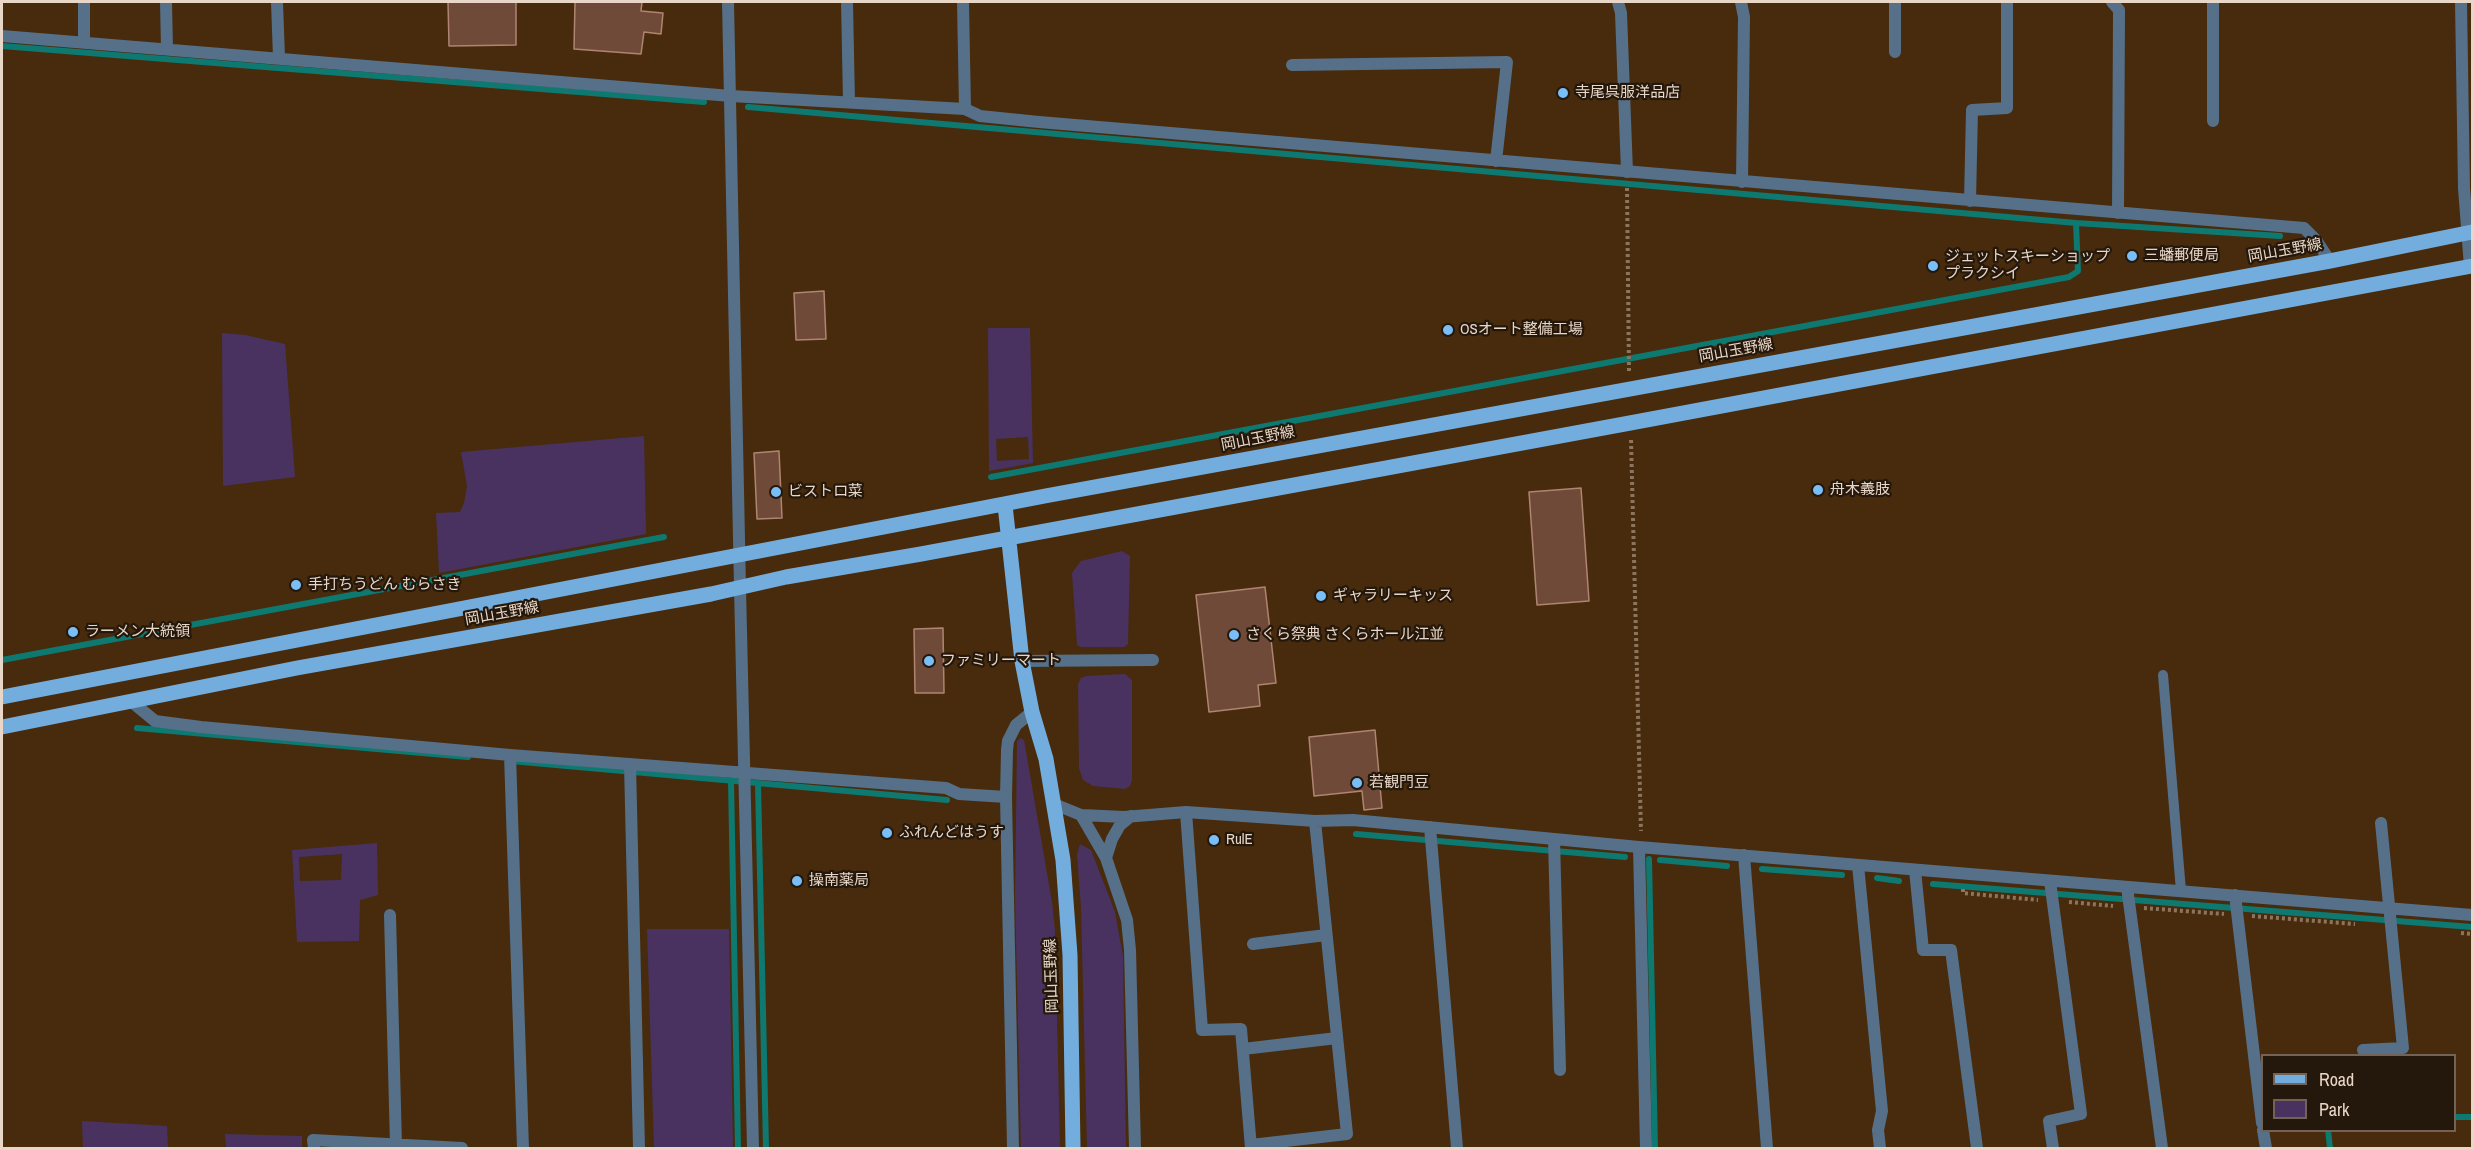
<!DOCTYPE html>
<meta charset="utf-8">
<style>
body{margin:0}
#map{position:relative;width:2474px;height:1150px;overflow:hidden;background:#472b0c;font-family:"Archivo Narrow",sans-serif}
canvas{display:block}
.frame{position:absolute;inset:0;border:3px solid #e8d6c6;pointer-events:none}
.legend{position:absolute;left:2261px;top:1054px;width:195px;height:78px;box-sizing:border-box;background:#24170b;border:2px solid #726356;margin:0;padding:8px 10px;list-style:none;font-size:18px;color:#e8d6c6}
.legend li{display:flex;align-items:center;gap:12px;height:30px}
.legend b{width:30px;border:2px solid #726356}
</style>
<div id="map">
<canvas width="2474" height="1150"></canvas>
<div class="frame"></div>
<ul class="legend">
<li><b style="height:8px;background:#73adde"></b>Road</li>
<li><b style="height:16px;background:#493260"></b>Park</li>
</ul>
</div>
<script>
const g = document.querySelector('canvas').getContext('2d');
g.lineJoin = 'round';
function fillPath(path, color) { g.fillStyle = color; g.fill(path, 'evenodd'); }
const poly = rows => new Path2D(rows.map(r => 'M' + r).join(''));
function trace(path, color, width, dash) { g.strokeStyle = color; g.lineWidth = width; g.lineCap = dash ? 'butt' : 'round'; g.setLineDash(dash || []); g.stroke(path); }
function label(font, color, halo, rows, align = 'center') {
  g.font = font + ' "Archivo Narrow","Noto Sans JP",sans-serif'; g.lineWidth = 4.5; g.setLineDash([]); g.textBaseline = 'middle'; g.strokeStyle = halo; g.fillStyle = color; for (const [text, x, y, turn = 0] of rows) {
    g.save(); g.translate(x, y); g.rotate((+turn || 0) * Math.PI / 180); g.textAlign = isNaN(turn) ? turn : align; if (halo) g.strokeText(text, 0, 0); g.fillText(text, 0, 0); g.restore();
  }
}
fillPath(poly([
 [988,328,1030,328,1033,463,989,471],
 [1028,437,1029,459,997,461,996,439],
 [222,333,245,335,285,344,295,477,223,486],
 [644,436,646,534,439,573,436,513,460,512,464,503,467,486,461,452],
 [1122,551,1130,556,1128,644,1124,647,1081,647,1077,645,1072,573,1081,561],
 [1125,674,1132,680,1132,780,1130,786,1125,789,1093,786,1083,780,1079,768,1078,684,1081,678,1086,676],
 [1021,738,1024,740,1052,902,1055,930,1060,1148,1021,1148,1015,897,1017,741],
 [377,843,378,895,360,900,359,941,297,942,292,850],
 [342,854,341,880,300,881,299,857],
 [1080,844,1091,850,1115,912,1123,956,1126,1148,1087,1148,1081,908,1077,854],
 [647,929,729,929,733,1148,654,1148],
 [82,1121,167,1126,168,1148,83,1148],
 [225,1134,302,1136,302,1148,226,1148]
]), '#493260');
trace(poly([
 [2,46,704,102],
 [748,107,2076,223,2280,236],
 [991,477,2069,277,2078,271,2076,223],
 [2,660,664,537],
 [137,728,468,757],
 [511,761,947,800],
 [731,781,738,1148],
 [758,784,766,1148],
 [1356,834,1625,857],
 [1649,859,1655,1148],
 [1660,860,1727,866],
 [1762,869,1842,875],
 [1877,878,1899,881],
 [1933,884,2472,927],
 [2454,1117,2472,1117],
 [2328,1130,2330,1148]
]), '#0e7970', 6);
const building = poly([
 [448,2,516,2,516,45,449,46,448,2],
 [575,2,642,2,641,11,663,13,661,34,644,32,641,54,574,49,575,2],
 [824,291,826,339,796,340,794,293,824,291],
 [779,451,782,518,757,519,754,453,779,451],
 [1581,488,1589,601,1537,605,1529,492,1581,488],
 [1265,587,1276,683,1258,685,1260,706,1209,712,1196,595,1265,587],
 [943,628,944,693,915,693,914,629,943,628],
 [1375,730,1382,808,1364,810,1362,791,1314,796,1309,737,1375,730]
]);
fillPath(building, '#704a38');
trace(building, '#af8571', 1.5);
trace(poly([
 [1627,188,1629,372],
 [1631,440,1641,831],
 [1963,889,1963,893,2038,900],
 [2069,902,2113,906],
 [2144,908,2224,914],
 [2252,916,2355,924],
 [2461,933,2472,934]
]), '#8d755d', 4, [3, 3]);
trace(poly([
 [2163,675,2181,891]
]), '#557088', 10);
trace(poly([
 [84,2,84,42],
 [166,2,167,49],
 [277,2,279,58],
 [847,2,849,102],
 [963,2,965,109],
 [1618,2,1621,13,1627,172],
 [1741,2,1744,17,1742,182],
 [1895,2,1895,52],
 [2112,2,2119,10,2118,213],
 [2213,2,2213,121],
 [2,36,731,96,965,109,980,116,1039,122,2304,228,2316,240,2330,261],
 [1292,65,1507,62,1496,161],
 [1970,201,1972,110,2007,108,2007,2],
 [740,588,753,1148],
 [1022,661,1153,660],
 [132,702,155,721,201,727,510,755,946,788,959,794,1006,797],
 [510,755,523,1148],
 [630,764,639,1148],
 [1054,804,1081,815,1124,817,1186,812,1315,821,1353,820,1639,847,2472,915],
 [1186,812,1202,1030,1241,1029,1251,1148],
 [1081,815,1106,858,1127,920,1130,950,1135,1148],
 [1430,827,1457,1148],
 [1554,839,1560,1070],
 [1639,847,1646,1148],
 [1744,855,1767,1148],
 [1106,858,1112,839,1120,825,1131,816],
 [1858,865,1882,1111,1878,1130,1880,1148],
 [1915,870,1923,950,1951,950,1977,1148],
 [2050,881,2081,1114,2049,1121,2053,1148],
 [2127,887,2162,1148],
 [2235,895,2262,1123],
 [390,915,396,1145],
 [1253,944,1326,935],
 [1243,1049,1337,1038],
 [2363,1050,2403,1048,2381,823],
 [2263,1130,2266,1148],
 [1251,1145,1347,1134,1315,821],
 [314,1148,313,1140,462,1148],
 [1013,1148,1006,797,1007,750,1008,741,1016,725,1032,712]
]), '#557088', 12);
trace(poly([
 [728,2,740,588],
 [2461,2,2464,188,2470,267]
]), '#557088', 12);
trace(poly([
 [1005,505,1022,661,1032,712,1046,759,1063,860,1070,955,1073,1148],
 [2,697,1045,496,2330,261,2472,232],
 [2,727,297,668,711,594,786,577,921,554,1630,423,2472,266]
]), '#73adde', 15);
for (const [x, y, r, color] of [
 [1563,93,6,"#7abef8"],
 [2132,256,6,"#7abef8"],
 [1933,266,6,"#7abef8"],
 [1448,330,6,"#7abef8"],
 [1818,490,6,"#7abef8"],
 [776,492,6,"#7abef8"],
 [296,585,6,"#7abef8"],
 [1321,596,6,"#7abef8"],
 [73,632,6,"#7abef8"],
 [1234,635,6,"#7abef8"],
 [929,661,6,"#7abef8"],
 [1357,783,6,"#7abef8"],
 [887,833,6,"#7abef8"],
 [1214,840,6,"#7abef8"],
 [797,881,6,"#7abef8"]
]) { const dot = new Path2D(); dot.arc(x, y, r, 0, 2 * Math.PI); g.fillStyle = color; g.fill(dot); trace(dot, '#24170b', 2); }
label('15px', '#e8d6c6', '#24170b', [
 ["寺尾呉服洋品店",1575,93],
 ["三蟠郵便局",2144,256],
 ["ジェットスキーショップ",1945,257],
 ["プラクシイ",1945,274],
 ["OSオート整備工場",1460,330],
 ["舟木義肢",1830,490],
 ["ビストロ菜",788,492],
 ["手打ちうどん むらさき",308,585],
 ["ギャラリーキッス",1333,596],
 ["ラーメン大統領",85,632],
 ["さくら祭典 さくらホール江並",1246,635],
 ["ファミリーマート",941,661],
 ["若観門豆",1369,783],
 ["ふれんどはうす",899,833],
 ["RulE",1226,840],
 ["操南薬局",809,881]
], 'left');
label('15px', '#e8d6c6', '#24170b', [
 ["岡山玉野線",2285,251,-10],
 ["岡山玉野線",1736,351,-10],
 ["岡山玉野線",1258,439,-11],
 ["岡山玉野線",502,614,-10],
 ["岡山玉野線",1052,976,-92]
]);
</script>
